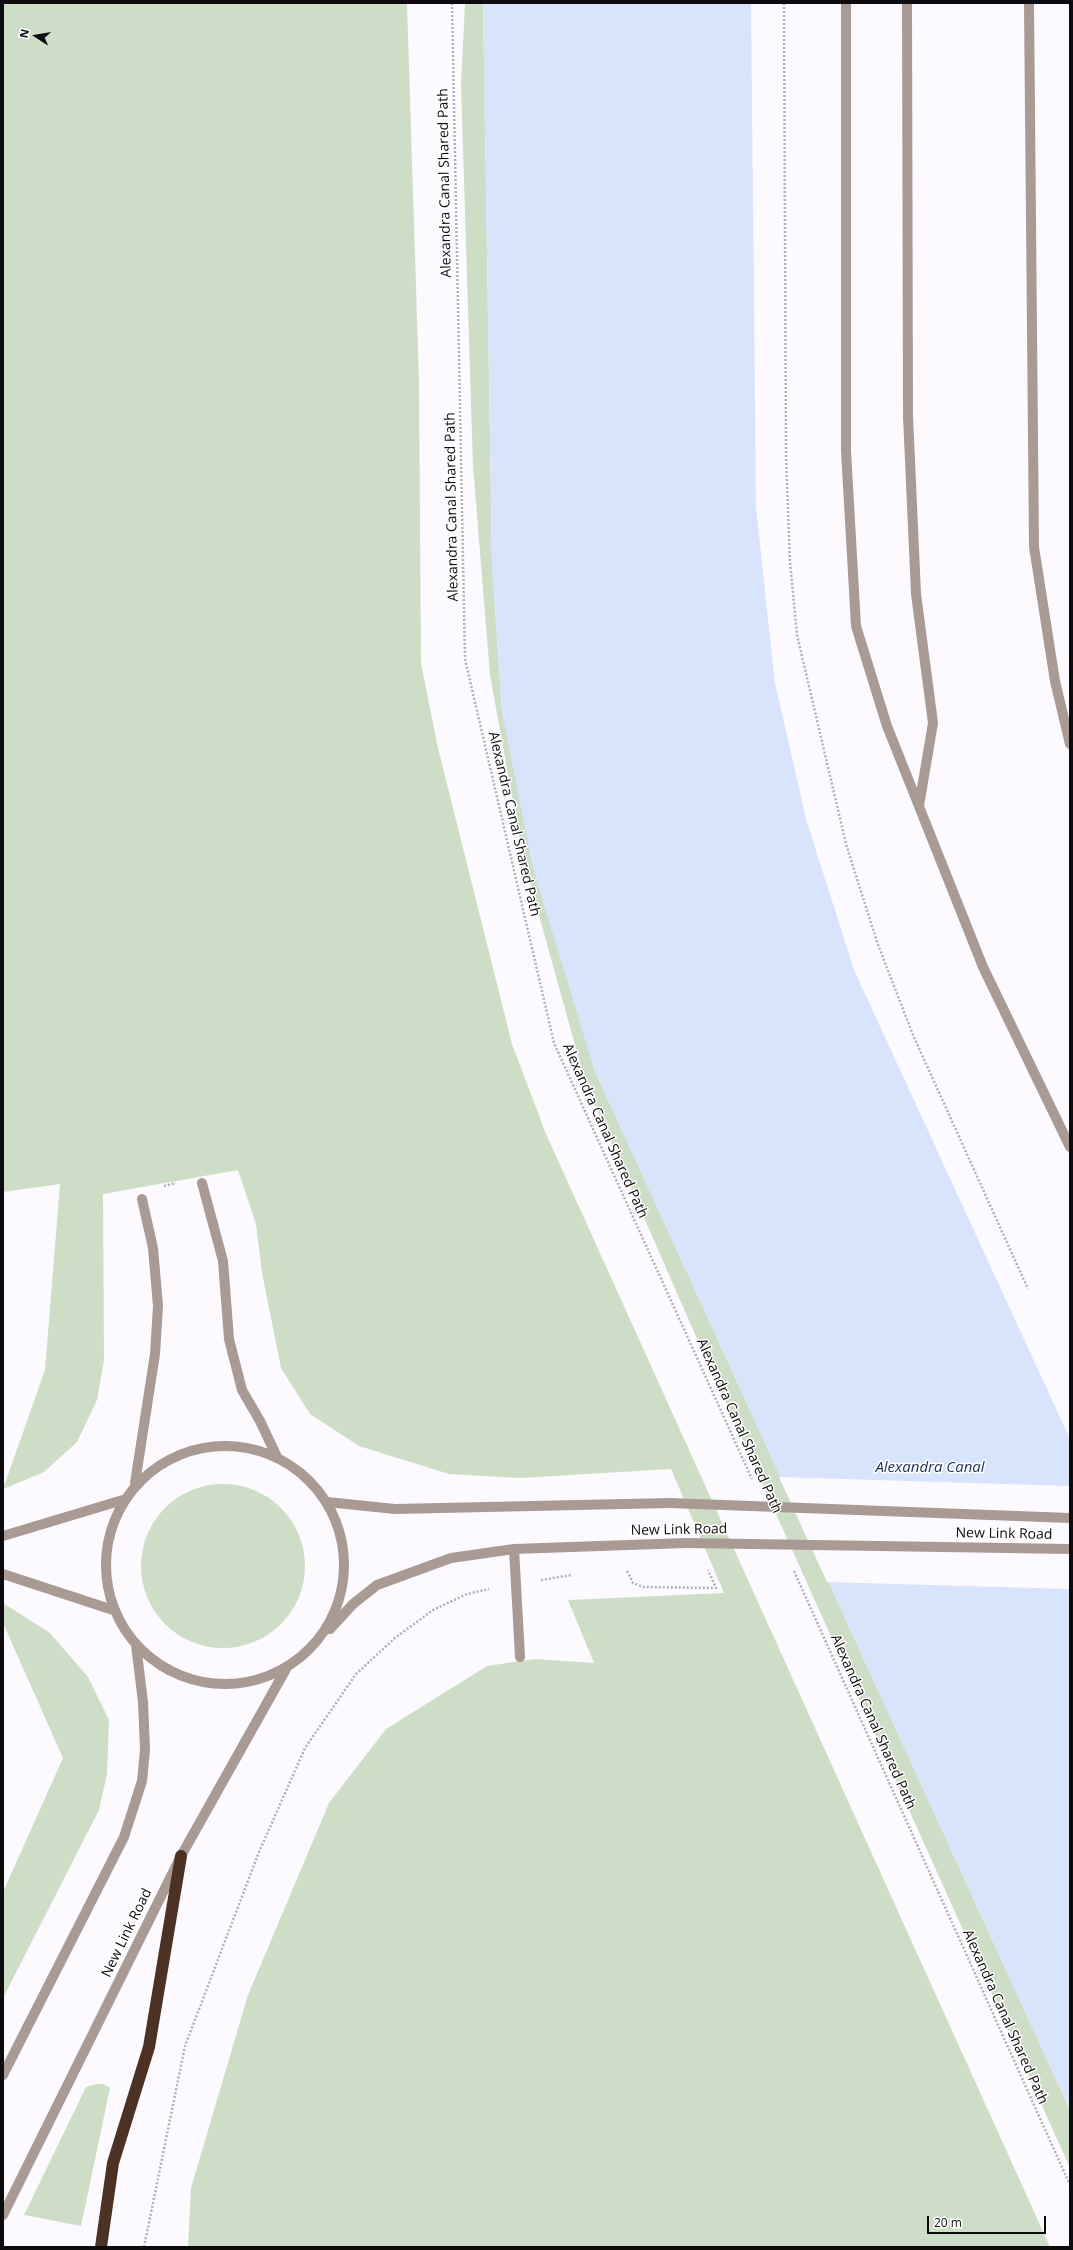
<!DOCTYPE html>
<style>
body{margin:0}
#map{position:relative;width:1073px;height:2250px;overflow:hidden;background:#fcfafe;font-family:"Open Sans",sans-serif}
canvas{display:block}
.frame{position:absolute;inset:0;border:4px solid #0d0b0e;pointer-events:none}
.north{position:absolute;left:16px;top:16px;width:40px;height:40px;-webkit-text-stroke:3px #fff;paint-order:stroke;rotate:282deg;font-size:11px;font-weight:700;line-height:16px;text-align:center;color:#0d0b0e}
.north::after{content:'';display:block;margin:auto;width:14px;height:18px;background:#0d0b0e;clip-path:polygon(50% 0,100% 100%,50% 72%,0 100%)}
.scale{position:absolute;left:927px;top:2216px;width:119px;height:18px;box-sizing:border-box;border:2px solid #0d0b0e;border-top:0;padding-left:5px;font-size:12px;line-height:14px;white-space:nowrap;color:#0d0b0e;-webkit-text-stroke:3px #fff;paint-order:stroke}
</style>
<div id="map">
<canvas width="1073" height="2250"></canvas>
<div class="frame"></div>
<div class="north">N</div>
<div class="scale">20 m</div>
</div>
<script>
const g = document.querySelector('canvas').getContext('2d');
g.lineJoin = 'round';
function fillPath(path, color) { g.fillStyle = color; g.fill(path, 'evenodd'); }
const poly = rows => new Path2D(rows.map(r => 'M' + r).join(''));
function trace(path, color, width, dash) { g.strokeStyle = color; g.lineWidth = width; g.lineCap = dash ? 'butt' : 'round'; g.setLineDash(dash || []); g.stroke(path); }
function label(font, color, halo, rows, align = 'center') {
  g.font = font + ' "Open Sans",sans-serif'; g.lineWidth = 3; g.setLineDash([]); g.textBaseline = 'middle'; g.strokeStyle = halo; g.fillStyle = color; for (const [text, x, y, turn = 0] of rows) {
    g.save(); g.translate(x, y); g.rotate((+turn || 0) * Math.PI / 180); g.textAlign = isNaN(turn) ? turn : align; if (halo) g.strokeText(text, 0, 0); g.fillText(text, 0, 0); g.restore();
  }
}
fillPath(poly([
 [3,3,407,3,419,382,421,663,438,748,512,1044,546,1134,1050,2247,188,2247,191,2188,248,1995,329,1803,386,1729,487,1666,535,1659,594,1663,568,1600,724,1593,671,1469,520,1478,449,1474,359,1446,310,1414,281,1368,262,1273,256,1224,238,1170,103,1194,104,1360,97,1400,77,1442,44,1472,3,1489,45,1370,60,1184,3,1192],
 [465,3,483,3,492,564,502,712,594,1069,1070,2110,1070,2168,687,1316,586,1085,523,857,490,675,473,466,461,86],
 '141 1566a82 82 0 1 1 164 0a82 82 0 1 1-164 0Z',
 [3,1603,50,1633,88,1677,109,1720,107,1774,99,1810,3,1998,3,1892,63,1758,3,1623],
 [97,2084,103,2084,110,2088,81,2226,24,2215,86,2087]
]), '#ceddc6');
fillPath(poly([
 [483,3,751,3,756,508,775,683,806,819,854,970,1070,1439,1070,2110,594,1069,533,869,502,712,492,564]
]), '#d7e4fc');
fillPath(poly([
 [779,1477,1070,1486,1070,1589,827,1582]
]), '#fcfafe');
trace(poly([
 [452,3,465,659,554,1043,752,1479],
 [784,3,786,457,790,562,797,635,846,844,877,942,913,1035,1028,1289],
 [164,1186,176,1183],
 [627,1571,633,1583,643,1587,716,1588,708,1570],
 [794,1571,1070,2185],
 [541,1580,572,1575],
 [144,2247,185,2046,259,1852,305,1748,356,1674,395,1638,433,1610,467,1594,489,1589]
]), '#b2b0b3', 2.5, [2, 2]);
trace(poly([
 [846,3,846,451,856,626,887,726,983,967,1070,1147],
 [907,3,908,416,916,594,933,723,919,806],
 [1029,3,1034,547,1055,681,1070,744],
 [202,1183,223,1261,229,1339,242,1390,260,1421,277,1457],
 '106 1565a119 119 0 1 1 238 0a119 119 0 1 1-238 0Z',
 [135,1483,155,1354,158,1306,153,1248,142,1199],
 [327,1502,395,1509,670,1503],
 [3,1536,126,1499],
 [514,1549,520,1657],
 [3,1574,113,1610],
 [330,1629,353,1604,377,1585,451,1558,514,1549,686,1543],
 [3,2075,124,1837,142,1781,145,1750,143,1702,136,1645],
 [3,2215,181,1856,286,1669]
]), '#a99a94', 10);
trace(poly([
 [101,2247,113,2163,149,2047,181,1856]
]), '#4c3125', 12);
trace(poly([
 [670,1503,1070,1518],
 [686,1543,1070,1549]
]), '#a99a94', 10);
label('14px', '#0d0b0e', '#fff', [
 ["Alexandra Canal Shared Path",445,183,-91],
 ["Alexandra Canal Shared Path",452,507,-91],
 ["Alexandra Canal Shared Path",514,824,77],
 ["Alexandra Canal Shared Path",605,1131,66],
 ["Alexandra Canal Shared Path",739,1426,66],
 ["New Link Road",679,1530,-1],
 ["New Link Road",1004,1534,1],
 ["Alexandra Canal Shared Path",873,1722,66],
 ["New Link Road",127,1933,-64],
 ["Alexandra Canal Shared Path",1005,2017,66]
]);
label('italic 15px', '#1c2f56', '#fff', [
 ["Alexandra Canal",930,1468]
]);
</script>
